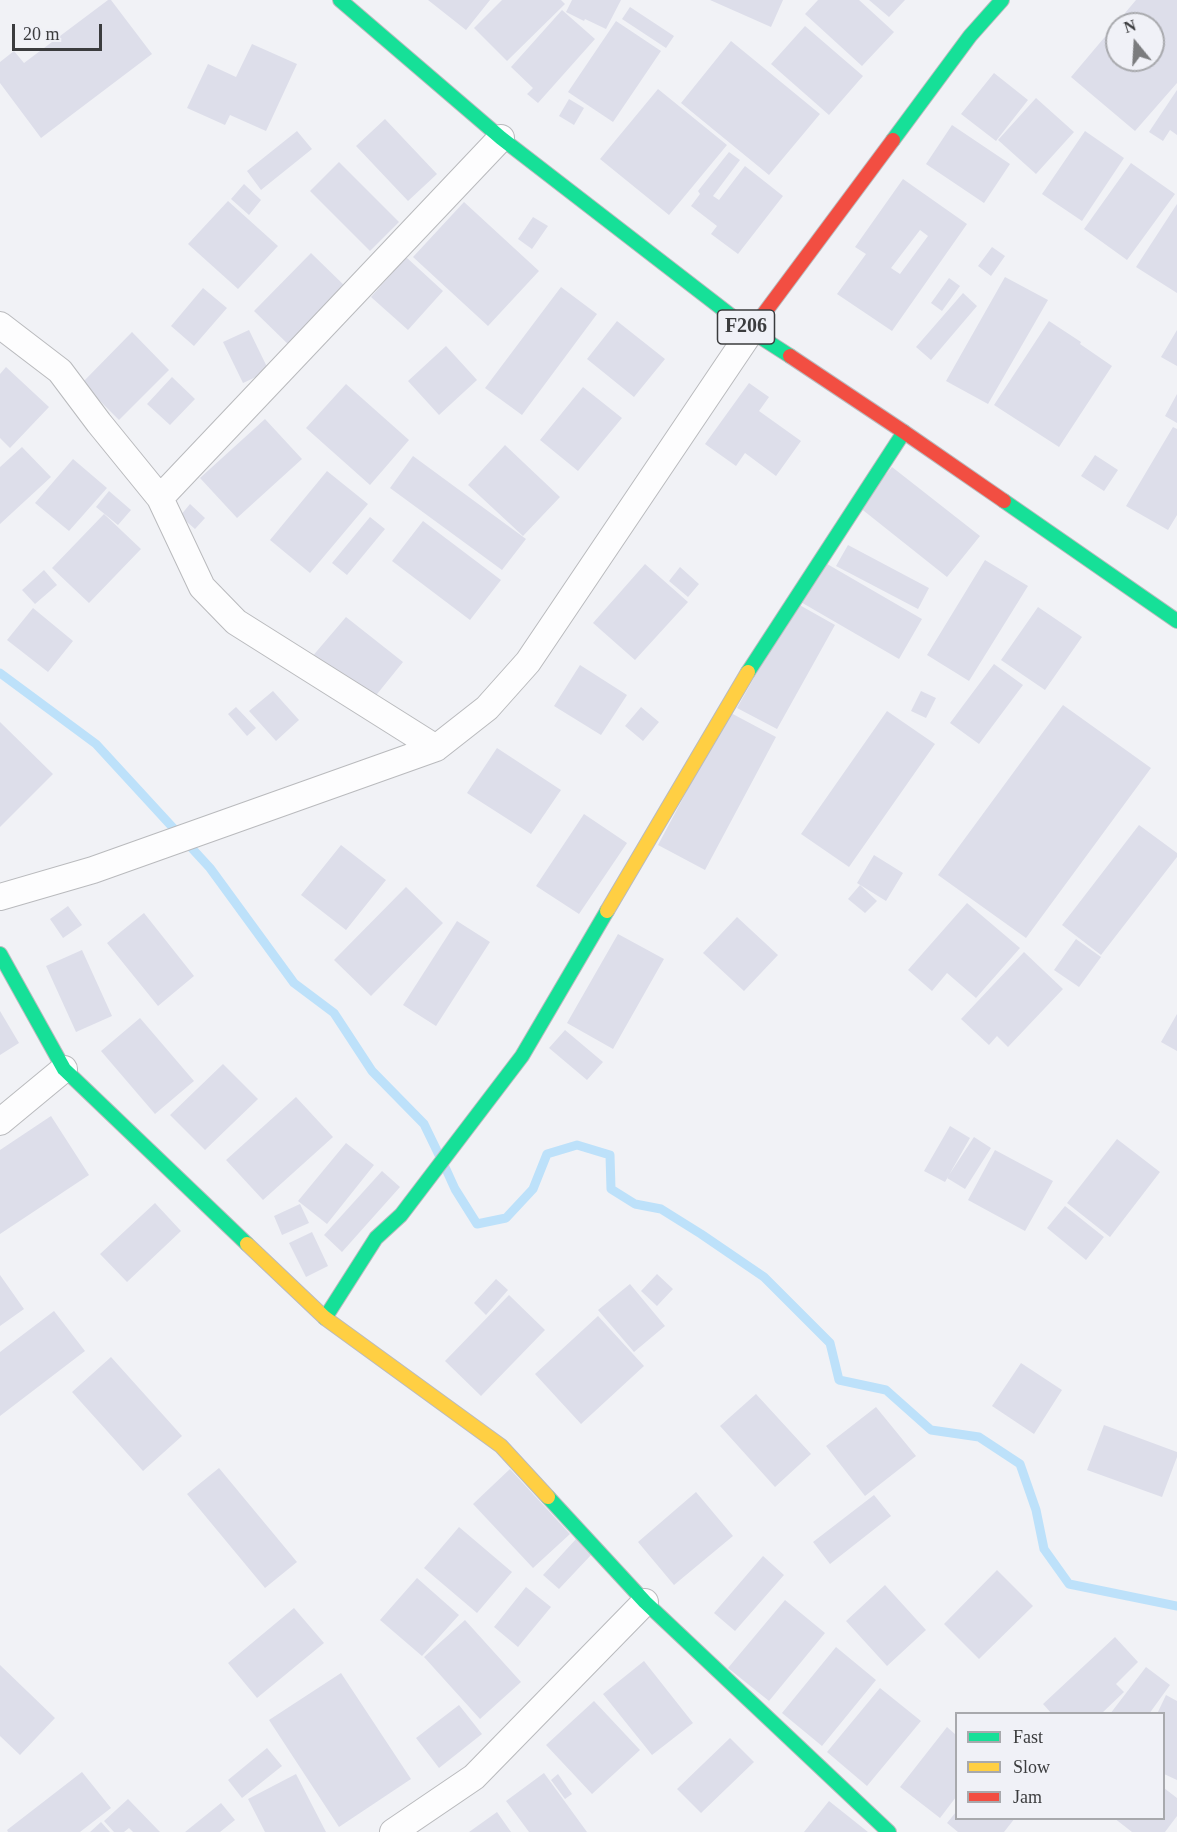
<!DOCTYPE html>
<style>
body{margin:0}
#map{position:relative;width:1177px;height:1832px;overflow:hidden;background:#f1f2f6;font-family:Georgia,serif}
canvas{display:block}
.legend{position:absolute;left:955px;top:1712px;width:210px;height:108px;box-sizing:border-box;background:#f0f1f7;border:2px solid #a8a9ad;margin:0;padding:8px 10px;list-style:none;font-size:18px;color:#3b3c3e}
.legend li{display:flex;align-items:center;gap:12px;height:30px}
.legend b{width:30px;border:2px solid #a8a9ad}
.north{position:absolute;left:1105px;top:12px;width:60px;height:60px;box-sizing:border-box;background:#f0f1f7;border:2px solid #a8a9ad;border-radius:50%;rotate:342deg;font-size:16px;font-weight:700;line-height:24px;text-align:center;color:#3b3c3e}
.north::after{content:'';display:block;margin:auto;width:21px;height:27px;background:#7b7c7e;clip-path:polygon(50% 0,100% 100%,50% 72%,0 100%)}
.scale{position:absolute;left:12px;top:24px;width:90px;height:27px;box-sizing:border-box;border:3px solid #3b3c3e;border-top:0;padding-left:8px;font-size:18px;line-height:21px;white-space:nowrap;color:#3b3c3e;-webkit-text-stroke:4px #f0f1f7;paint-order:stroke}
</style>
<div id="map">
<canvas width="1177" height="1832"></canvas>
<ul class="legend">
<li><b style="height:8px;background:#16e098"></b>Fast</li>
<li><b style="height:8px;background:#ffcf43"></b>Slow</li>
<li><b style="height:8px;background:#f24e42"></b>Jam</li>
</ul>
<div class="north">N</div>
<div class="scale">20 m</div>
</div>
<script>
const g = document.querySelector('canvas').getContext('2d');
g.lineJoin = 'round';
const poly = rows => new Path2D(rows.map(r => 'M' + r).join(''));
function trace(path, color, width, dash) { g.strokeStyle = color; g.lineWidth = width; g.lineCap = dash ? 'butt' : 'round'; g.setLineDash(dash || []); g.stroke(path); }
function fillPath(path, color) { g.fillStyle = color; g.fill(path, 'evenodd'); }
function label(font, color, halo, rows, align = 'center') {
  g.font = font + ' Georgia,serif'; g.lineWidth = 6; g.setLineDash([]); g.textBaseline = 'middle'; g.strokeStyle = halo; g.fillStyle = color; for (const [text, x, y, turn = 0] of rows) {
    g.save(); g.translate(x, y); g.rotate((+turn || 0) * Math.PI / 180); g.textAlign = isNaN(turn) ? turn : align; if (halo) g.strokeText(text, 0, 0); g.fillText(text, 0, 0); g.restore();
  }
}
trace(poly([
 [0,673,96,744,210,868,294,983,334,1013,372,1071,424,1124,439,1155],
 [445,1167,455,1189,477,1224,506,1218,533,1189,547,1154,577,1145,610,1155,611,1189,635,1204,661,1209,701,1234,764,1277,830,1343,839,1380,886,1390,931,1430,979,1437,1020,1464,1036,1510,1044,1549,1069,1584,1177,1606]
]), '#bde1fa', 9);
fillPath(poly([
 [108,0,111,0,152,54,41,138,0,83,0,62,14,51,24,63],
 [428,0,490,0,466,30],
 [502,0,561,0,565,4,507,61,474,28],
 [572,0,621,0,606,29,585,19,584,21,566,12],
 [710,0,783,0,771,27],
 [818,0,859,0,894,32,862,66,805,14],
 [869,0,905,0,889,17],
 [1136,0,1177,0,1177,83,1135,131,1071,77],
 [1117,24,1153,24,1153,60,1117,60],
 [630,7,674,36,666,48,622,19],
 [562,10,595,39,538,103,527,94,533,88,511,67],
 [616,21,661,51,613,122,568,92],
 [805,26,863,76,829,115,771,64],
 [731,41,820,114,769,175,681,103],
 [252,44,297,64,266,131,230,115,225,125,187,108,208,64,236,77],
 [994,73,1028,100,996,141,961,114],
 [658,89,727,145,669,215,600,159],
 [1177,90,1177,135,1170,130,1163,141,1149,132],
 [1036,98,1074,132,1036,174,998,140],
 [569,99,584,108,574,125,559,116],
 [385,119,437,174,408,201,356,146],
 [952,125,1010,164,984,203,926,164],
 [297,131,312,149,261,190,247,171],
 [1085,131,1124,158,1082,221,1042,194],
 [729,152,740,160,713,196,719,200,745,166,783,196,738,254,711,234,717,226,691,206,700,194,698,191],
 [339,162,399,222,370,251,310,191],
 [1131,163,1175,194,1127,260,1084,229],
 [903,179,967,224,892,331,837,294,866,254,855,247],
 [920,230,928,236,900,274,891,268],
 [244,184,261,200,249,215,231,199],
 [228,201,278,246,238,289,188,244],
 [464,202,539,271,488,326,413,257],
 [1177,204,1177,293,1136,267],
 [533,217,548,226,532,249,518,239],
 [992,247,1005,256,991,276,978,266],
 [311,253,349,290,292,348,254,311],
 [406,257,443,291,408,330,371,297],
 [1005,277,1048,300,988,404,946,381],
 [949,278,960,286,942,311,931,303],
 [561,287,597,314,522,415,485,388],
 [203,288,227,308,194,346,171,326],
 [963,293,977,306,931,360,916,347],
 [617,321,665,359,634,397,587,359],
 [1049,321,1081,342,1080,344,1112,366,1059,447,994,405],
 [249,330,269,371,243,383,223,342],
 [1177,330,1177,366,1161,357],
 [132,332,169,370,119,420,82,383],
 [446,346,477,380,439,415,408,381],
 [6,367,49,407,10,448,0,438,0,374],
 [172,377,195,399,170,425,147,404],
 [749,383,769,397,759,411,801,441,776,476,745,453,736,466,705,444],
 [346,384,409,440,370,485,306,428],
 [583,387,622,418,578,471,540,440],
 [1177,394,1177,423,1165,416],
 [265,419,302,459,237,518,200,478],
 [1173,427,1177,429,1177,515,1168,530,1126,506],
 [505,445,560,497,523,536,468,485],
 [22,447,51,477,0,524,0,467],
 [1095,455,1118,470,1104,491,1081,476],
 [413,456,526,539,502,570,390,488],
 [73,459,107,488,69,531,35,503],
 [892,467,980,536,947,577,859,507],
 [327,471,368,504,310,573,270,540],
 [109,491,131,510,118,525,96,507],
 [190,504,205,518,195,529,180,516],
 [104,514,141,549,89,603,52,568],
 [370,517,385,529,347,575,332,563],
 [423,521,501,580,470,620,392,561],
 [848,545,929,588,918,609,836,566],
 [985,560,1028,586,969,681,927,655],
 [822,561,922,619,899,659,799,601],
 [645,564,688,602,635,660,593,623],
 [680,567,699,584,688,597,669,581],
 [44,570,57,585,35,604,22,590],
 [796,603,835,625,777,729,737,708],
 [1038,607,1082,637,1045,690,1001,660],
 [33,608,73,641,48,672,7,640],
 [346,617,403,662,369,704,311,658],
 [994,664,1023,685,979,744,950,723],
 [580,665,627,695,601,735,554,706],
 [273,691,299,720,276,741,249,711],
 [921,691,936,698,926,718,911,711],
 [1063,705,1151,768,1026,938,938,875],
 [236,707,256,728,247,736,228,714],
 [641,707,659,722,643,741,625,726],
 [887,711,935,744,849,867,801,834],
 [729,712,776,737,705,870,658,845],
 [0,722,53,774,0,827],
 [497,748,561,790,531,834,467,793],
 [584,814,627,843,579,914,536,886],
 [1139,825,1177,853,1177,857,1101,955,1062,925],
 [341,845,386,880,346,930,301,895],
 [874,855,903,873,886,901,857,883],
 [860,885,877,901,865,913,848,899],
 [406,887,443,923,371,996,334,960],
 [967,903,1020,948,976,998,947,973,932,991,908,970],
 [68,906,82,925,63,938,50,919],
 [144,913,194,976,158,1006,107,943],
 [737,917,778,955,744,991,703,953],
 [457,921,490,942,436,1026,403,1005],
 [618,934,664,959,613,1049,567,1023],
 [1076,939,1101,957,1079,987,1054,970],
 [82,950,112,1016,76,1032,46,966],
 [1024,952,1063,989,1008,1047,997,1036,989,1045,961,1019],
 [0,1011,19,1043,0,1055],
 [1177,1014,1177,1051,1161,1042],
 [140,1018,194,1081,155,1114,101,1051],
 [565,1030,603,1062,587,1080,549,1048],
 [223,1064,258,1099,205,1150,170,1115],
 [296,1097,333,1137,263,1200,226,1160],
 [51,1116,89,1175,0,1234,0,1150],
 [950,1126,970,1138,945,1182,924,1171],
 [974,1137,991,1148,965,1189,947,1178],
 [1117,1139,1160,1172,1110,1237,1067,1203],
 [346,1143,374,1165,327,1224,298,1201],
 [995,1150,1053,1181,1025,1231,968,1200],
 [382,1171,400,1187,342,1252,324,1235],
 [155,1203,181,1231,127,1282,100,1254],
 [300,1204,309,1223,282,1235,274,1216],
 [1065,1206,1104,1237,1086,1260,1047,1228],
 [312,1232,328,1266,306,1277,289,1243],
 [657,1274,673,1289,657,1306,641,1291],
 [0,1275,24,1309,0,1326],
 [496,1279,508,1290,486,1315,474,1303],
 [630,1284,665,1326,634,1352,598,1310],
 [509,1295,545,1330,481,1396,445,1361],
 [54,1311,85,1351,0,1416,0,1352],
 [598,1316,644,1366,581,1424,535,1374],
 [111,1357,182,1436,143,1471,72,1392],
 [1021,1363,1062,1390,1034,1434,992,1406],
 [756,1394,811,1454,775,1487,720,1426],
 [876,1407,916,1456,865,1496,826,1446],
 [1104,1425,1177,1452,1177,1457,1162,1497,1087,1470],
 [219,1468,297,1562,265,1588,187,1494],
 [510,1469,570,1534,533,1568,473,1504],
 [696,1492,733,1536,674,1585,638,1542],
 [874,1495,891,1516,830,1564,813,1542],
 [459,1527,512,1572,477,1613,424,1568],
 [576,1539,592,1554,559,1589,543,1575],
 [763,1556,784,1575,735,1631,714,1613],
 [997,1570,1033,1606,979,1659,944,1624],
 [417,1578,459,1615,422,1656,380,1620],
 [885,1585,926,1630,887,1666,846,1621],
 [526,1587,551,1607,518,1647,494,1627],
 [785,1600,825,1633,769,1701,728,1668],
 [294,1608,324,1643,257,1698,228,1663],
 [465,1620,521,1682,480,1719,424,1657],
 [1115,1637,1138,1662,1116,1684,1124,1692,1101,1714,1052,1714,1043,1704],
 [836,1647,876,1680,822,1746,782,1713],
 [644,1661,693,1723,652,1755,603,1694],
 [0,1665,55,1718,20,1755,0,1736],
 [1146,1667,1170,1685,1149,1714,1110,1714],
 [341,1673,411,1779,339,1827,269,1720],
 [880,1688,921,1721,867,1786,827,1752],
 [1166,1695,1177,1701,1177,1780,1164,1774,1164,1714,1157,1714],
 [594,1701,640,1750,592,1794,546,1745],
 [459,1705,482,1734,439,1768,416,1738],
 [947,1727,956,1735,956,1797,940,1818,900,1787],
 [730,1738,754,1762,701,1813,677,1789],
 [267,1748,282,1766,242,1798,228,1780],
 [82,1772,111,1808,80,1832,8,1832,7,1830],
 [544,1773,587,1832,529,1832,506,1801],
 [296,1774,326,1832,265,1832,248,1799],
 [558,1774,572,1794,565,1799,551,1780],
 [1164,1788,1177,1798,1177,1816,1165,1832,1132,1832,1114,1818,1164,1818],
 [128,1799,160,1832,133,1832,129,1828,124,1832,114,1832,104,1821],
 [829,1801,868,1832,804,1832],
 [221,1803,235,1820,220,1832,185,1832],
 [497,1812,511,1832,469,1832],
 [956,1812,956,1818,1015,1818,1004,1832,958,1832,947,1823],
 [101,1822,110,1832,90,1832]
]), '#dddeea');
const street = poly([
 [0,325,60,371,99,423,160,498,202,587,236,622,436,748],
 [160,498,501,138],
 [0,897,93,870,436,748,487,708,528,662,751,331],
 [0,1122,64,1069],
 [393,1832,474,1777,645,1602]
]);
const fast = poly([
 [340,0,501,138,751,331,790,356],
 [893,140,970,36,1002,0],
 [1004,501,1177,621],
 [748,672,904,432],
 [0,954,64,1069,247,1244],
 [325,1318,376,1238,401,1215,522,1056,607,911],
 [548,1497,645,1602,889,1832]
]);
const slow = poly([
 [607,911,748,672],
 [247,1244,325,1318,501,1446,548,1497]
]);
const jam = poly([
 [751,331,893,140],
 [790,356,904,432,1004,501]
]);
trace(street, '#b9babd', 28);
trace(fast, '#b9babd', 16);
trace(slow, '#b9babd', 16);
trace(jam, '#b9babd', 16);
trace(street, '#fdfdfe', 26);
trace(fast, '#16e098', 14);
trace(slow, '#ffcf43', 14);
trace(jam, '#f24e42', 14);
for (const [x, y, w] of [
 [746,327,57]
]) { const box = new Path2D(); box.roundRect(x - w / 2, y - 17, w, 34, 4.5); g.fillStyle = '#f0f1f7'; g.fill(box); trace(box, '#3b3c3e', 1.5); }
label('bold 20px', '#3b3c3e', null, [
 ["F206",746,327]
]);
</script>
